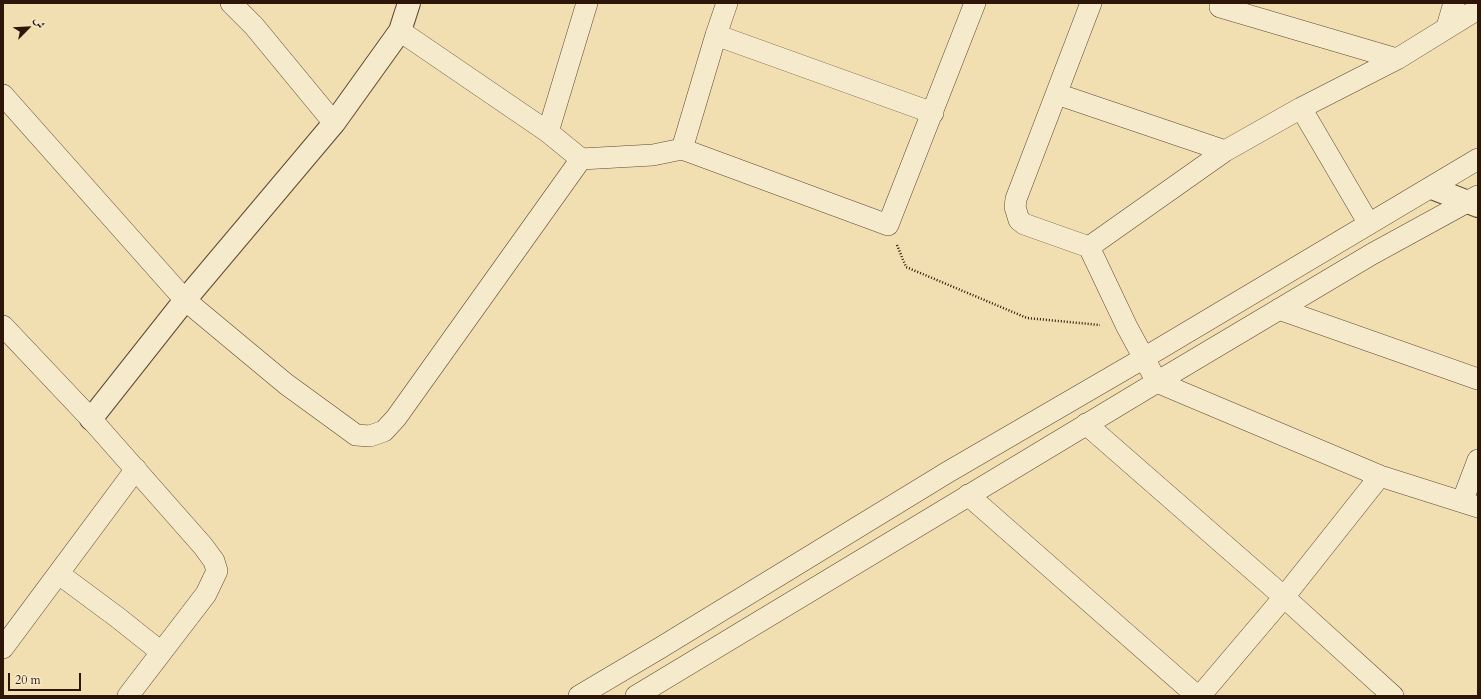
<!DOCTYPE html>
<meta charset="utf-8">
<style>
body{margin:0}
#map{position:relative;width:1481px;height:699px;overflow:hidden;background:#f1dfb1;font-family:Cardo,Amiri,serif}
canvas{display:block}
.frame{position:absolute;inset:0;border:4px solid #2d1507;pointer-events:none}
.north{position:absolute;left:8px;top:8px;width:40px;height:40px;-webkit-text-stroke:3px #f6eacc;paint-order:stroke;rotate:66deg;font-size:11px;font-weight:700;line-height:16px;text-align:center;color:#2d1507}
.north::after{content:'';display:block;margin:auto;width:14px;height:18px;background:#2d1507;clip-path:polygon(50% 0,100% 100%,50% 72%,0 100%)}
.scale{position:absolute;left:8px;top:673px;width:73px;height:18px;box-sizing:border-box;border:2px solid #2d1507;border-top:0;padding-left:5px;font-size:12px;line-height:14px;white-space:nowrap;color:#2d1507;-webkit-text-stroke:3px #f6eacc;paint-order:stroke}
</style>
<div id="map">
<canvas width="1481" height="699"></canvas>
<div class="frame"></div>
<div class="north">ش</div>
<div class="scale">20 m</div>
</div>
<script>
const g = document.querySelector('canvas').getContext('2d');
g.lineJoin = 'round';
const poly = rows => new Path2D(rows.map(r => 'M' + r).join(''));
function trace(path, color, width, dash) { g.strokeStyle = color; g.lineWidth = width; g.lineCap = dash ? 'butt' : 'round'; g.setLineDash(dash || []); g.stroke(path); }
const minor = poly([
 [231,3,254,26,334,123],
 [1091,3,1016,199,1015,207,1019,220,1024,224,1089,247,1127,327,1157,382,1380,476,1478,507],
 [1220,7,1397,59],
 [1447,27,1454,3],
 [400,31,548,132,581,159,653,155,682,149,888,225,975,3],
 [716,35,933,113],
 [1057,94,1225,151],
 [3,95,185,300,286,384,356,435,370,436,384,431,396,418,581,159],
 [1301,108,1369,224],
 [548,132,587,3],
 [682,149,716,35,727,3],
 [1089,247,1225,151,1301,108,1397,59,1478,9],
 [1279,309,1478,379],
 [3,326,91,419,203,546,214,561,217,571,206,594,128,696],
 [1086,424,1284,597,1393,696],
 [968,495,1197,696],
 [1462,502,1478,460],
 [59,574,117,617,161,652],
 [3,648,136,469],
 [579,696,660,648,948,472,1144,358,1478,159],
 [636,696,1157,382,1372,254,1478,196],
 [1200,696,1284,597,1380,476]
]);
const tertiary = poly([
 [1432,188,1478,206],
 [91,419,185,300,334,123,400,31,409,3]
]);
trace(minor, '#5e4832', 22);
trace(tertiary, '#5e4832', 24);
trace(poly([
 [897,245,906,267,1027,318,1100,325]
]), '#2d1507', 2.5, [1, 2]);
trace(minor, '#f6eacc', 21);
trace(tertiary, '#f6eacc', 22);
</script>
